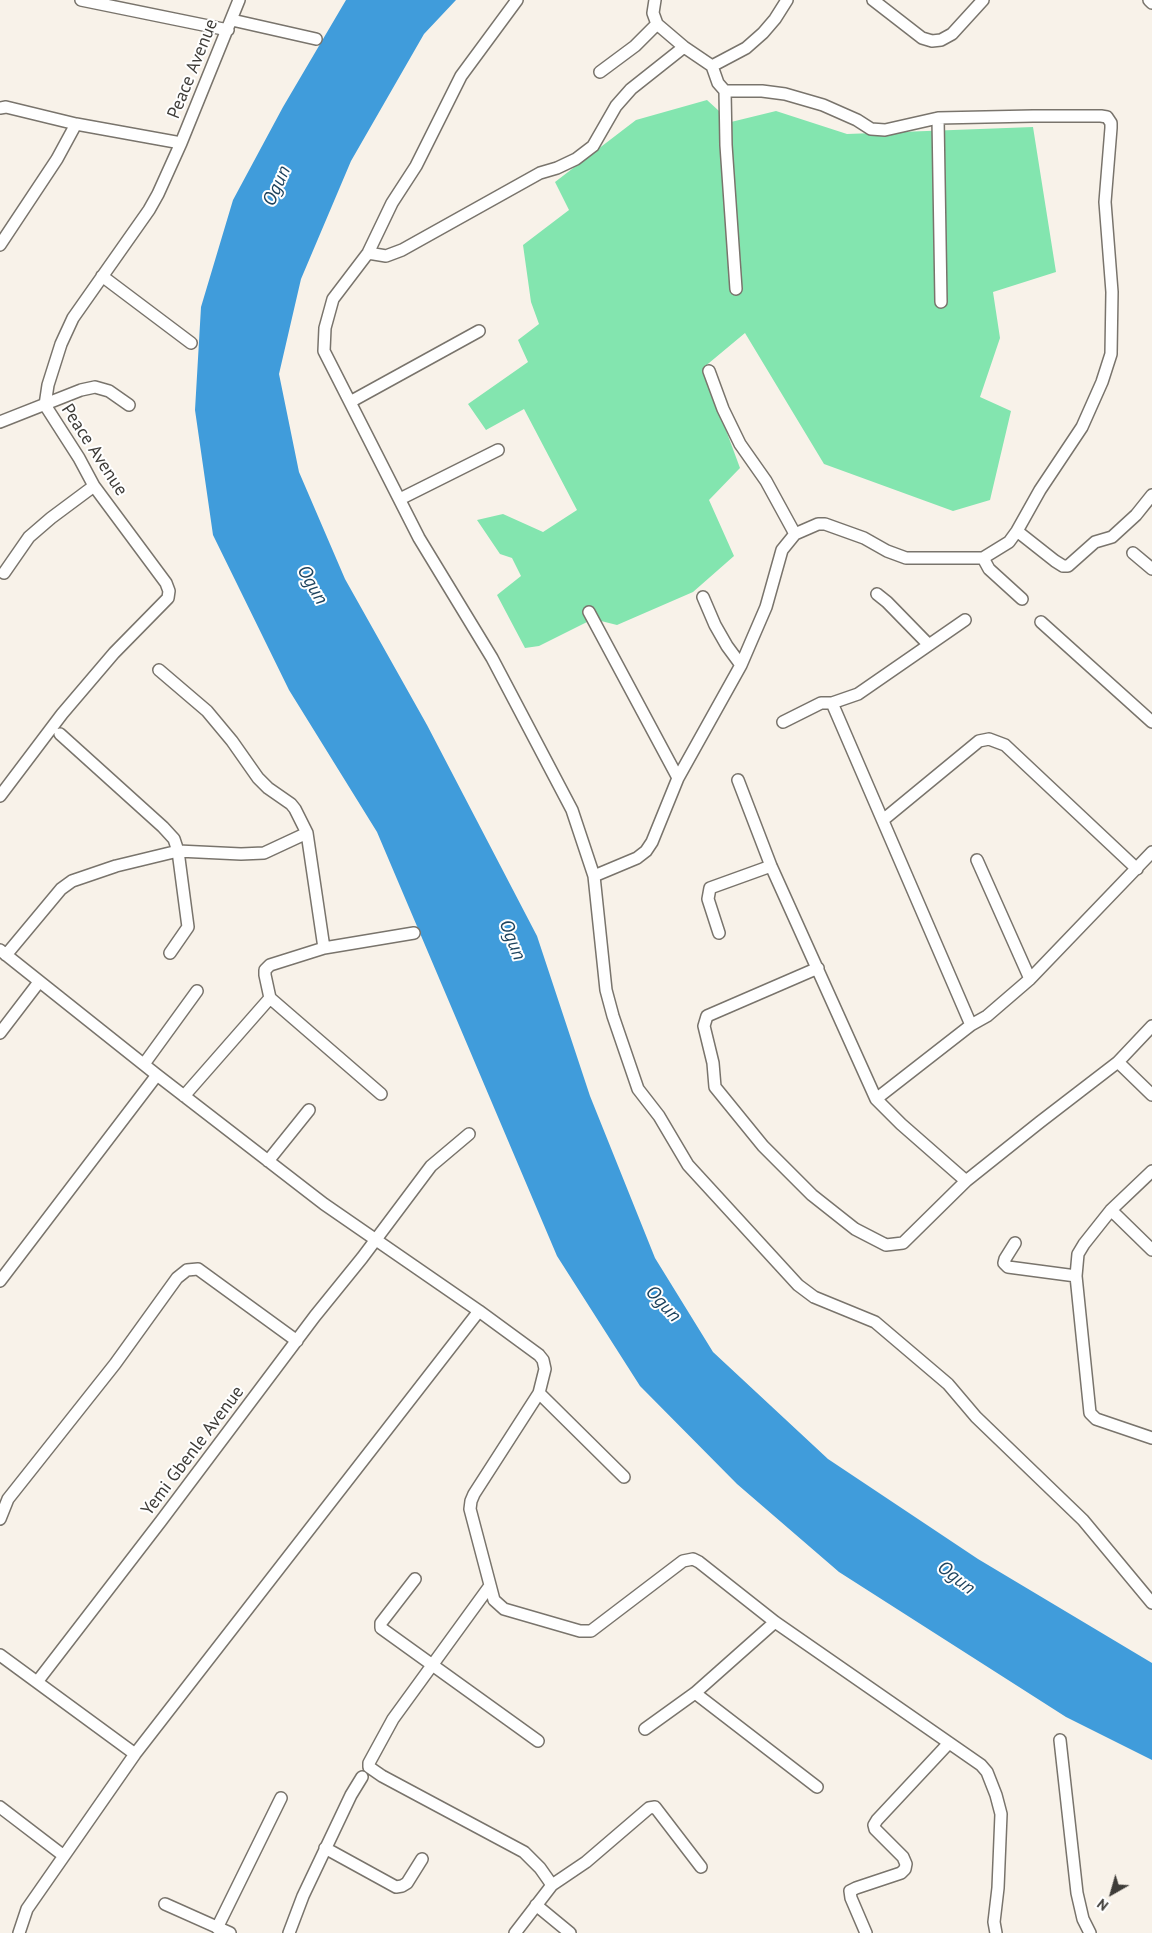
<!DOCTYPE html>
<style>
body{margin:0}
#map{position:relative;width:1152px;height:1933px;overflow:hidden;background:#f8f2e9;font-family:"PT Sans",sans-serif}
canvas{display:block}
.north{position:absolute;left:1087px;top:1868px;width:50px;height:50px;-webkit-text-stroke:4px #fff;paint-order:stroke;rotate:218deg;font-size:14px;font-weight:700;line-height:20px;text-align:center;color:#3e3c38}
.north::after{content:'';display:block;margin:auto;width:18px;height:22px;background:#3e3c38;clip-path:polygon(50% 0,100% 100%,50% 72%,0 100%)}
</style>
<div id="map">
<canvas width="1152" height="1933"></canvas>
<div class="north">N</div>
</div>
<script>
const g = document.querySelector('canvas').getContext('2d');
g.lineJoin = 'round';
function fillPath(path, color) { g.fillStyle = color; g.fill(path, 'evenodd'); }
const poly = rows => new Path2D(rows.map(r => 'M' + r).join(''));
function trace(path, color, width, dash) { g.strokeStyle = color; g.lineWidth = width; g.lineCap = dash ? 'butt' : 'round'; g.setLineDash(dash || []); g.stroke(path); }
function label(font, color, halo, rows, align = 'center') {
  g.font = font + ' "PT Sans",sans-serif'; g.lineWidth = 4; g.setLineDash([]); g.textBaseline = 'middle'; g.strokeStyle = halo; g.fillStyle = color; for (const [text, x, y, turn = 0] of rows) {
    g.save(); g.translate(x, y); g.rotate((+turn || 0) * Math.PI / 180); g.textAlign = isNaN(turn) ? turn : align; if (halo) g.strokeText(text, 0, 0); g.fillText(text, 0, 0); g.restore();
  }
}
fillPath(poly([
 [707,100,731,122,776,111,847,134,1033,127,1056,272,993,292,1000,338,980,397,1011,411,990,500,953,511,824,464,745,333,703,368,740,468,709,500,734,556,693,592,617,625,593,619,539,646,525,648,497,595,521,576,512,558,500,554,477,520,503,514,543,532,577,510,524,409,486,430,468,404,528,362,518,340,539,324,531,302,523,245,569,210,555,182,636,120]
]), '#83e5af');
fillPath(poly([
 [346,0,456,0,424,34,351,161,301,279,279,374,299,472,345,579,427,725,537,936,590,1096,655,1258,713,1352,828,1459,978,1559,1152,1663,1152,1760,1066,1717,839,1572,737,1484,640,1386,557,1256,377,832,289,690,213,535,195,410,201,307,233,200,283,107]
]), '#409cdb');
const minor = poly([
 [81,0,228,30],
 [517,0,461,76,416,166,392,203,368,253,333,299,325,328,324,351,419,538,492,658,572,810,594,876,606,990,613,1016,638,1089,659,1116,688,1165,798,1285,814,1297,875,1322,948,1384,976,1417,1083,1520,1152,1603],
 [655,0,653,13,657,24,684,47,712,66,746,48,763,33,775,19,787,0],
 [873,0,922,38,932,41,941,40,952,34,983,0],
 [1149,0,1152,3],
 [232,20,316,39],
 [600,72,635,46,657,24],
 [725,91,726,145,736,289],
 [0,108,6,107,76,124,181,143],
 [938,118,941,302],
 [0,245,57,159,76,124],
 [368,253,386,256,402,250,540,173,557,168,576,159,593,146,616,106,631,89,684,47],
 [102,276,191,343],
 [709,371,723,409,740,444,766,481,795,534],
 [350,402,479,331],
 [0,422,81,390,95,387,109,391,129,405],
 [400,499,498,450],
 [1017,531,1055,561,1063,566,1068,566,1095,542,1112,537,1136,515,1152,495],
 [1133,553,1152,569],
 [983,558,989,569,1022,599],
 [4,573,29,537,51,518,94,486],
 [877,594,887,602,928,644],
 [703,597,715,625,727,646,741,665],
 [589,612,678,778],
 [1041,622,1152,722],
 [159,670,207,711,232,741,258,778,268,788,291,804,295,809,307,833,324,948],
 [832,703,971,1025],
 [783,722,821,703,832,703,858,694,965,620],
 [60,734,163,827,174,839,178,851,188,927,170,953],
 [738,780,771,866,876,1099,901,1124,966,1181],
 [0,796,62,714,114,653,168,598,169,591,166,583,94,486,79,458,45,405,48,385,61,344,73,318,149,210,158,194,181,143,239,0],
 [883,820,979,741,989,739,1005,745,1137,869],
 [977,860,1030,979],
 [594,876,637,858,646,851,652,842,678,778,741,665,766,607,782,550,795,534,818,524,825,524,864,538,887,551,906,558,983,558,1009,542,1017,531,1040,490,1082,427,1102,382,1111,354,1112,292,1105,202,1111,128,1111,123,1107,117,1101,116,1033,116,938,118,885,130,871,129,857,120,823,105,785,94,762,91,725,91,718,83,712,66],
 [719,933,708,899,710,888,771,866],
 [0,950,157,1075,324,1204,479,1311,135,1754,27,1909,19,1933],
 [6,955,61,889,72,881,116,866,178,851,241,854,264,853,307,833],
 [818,968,707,1016,704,1026,713,1063,715,1087,763,1146,812,1195,855,1229,886,1245,903,1243,966,1181,1040,1122,1118,1062,1152,1026],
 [270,998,381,1094],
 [0,1033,39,982],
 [1118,1062,1152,1095],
 [144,1064,197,991],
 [184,1096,270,998,265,975,265,970,270,965,324,948,414,933],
 [876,1099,971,1025,987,1016,1030,979,1152,852],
 [268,1161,309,1110],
 [1152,1171,1111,1210,1084,1244,1078,1254,1076,1276,1090,1413,1096,1419,1152,1438],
 [1111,1210,1152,1250],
 [1015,1243,1005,1259,1004,1263,1008,1267,1076,1276],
 [0,1281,157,1075],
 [479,1311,539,1355,543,1360,545,1369,539,1393,474,1494,471,1501,470,1509,494,1600,504,1609,580,1631,591,1631,683,1561,693,1559,699,1562,775,1622,981,1765,987,1772,996,1795,1001,1814,998,1888,994,1922,996,1933],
 [539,1393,624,1477],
 [0,1519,8,1499,115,1364,177,1278,187,1270,198,1269,297,1341],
 [415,1579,381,1623,381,1628,538,1741],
 [489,1587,393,1719,369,1763,369,1767,382,1776,524,1852,540,1868,552,1885],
 [0,1655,135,1754],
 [37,1682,161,1521,315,1316,362,1258,431,1166,469,1134],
 [695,1693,817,1787],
 [645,1729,695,1693,775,1622],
 [1060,1740,1077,1893,1083,1919,1090,1933],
 [0,1807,64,1856],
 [325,1848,396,1887,402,1886,407,1883,422,1859],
 [165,1904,230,1933],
 [536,1905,570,1933],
 [217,1928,281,1798],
 [289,1933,303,1896,351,1795,362,1777],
 [515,1933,552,1885,586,1862,649,1808,655,1807,701,1867],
 [866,1933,851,1898,850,1891,856,1888,901,1873,905,1869,906,1864,903,1857,875,1829,874,1825,877,1820,948,1744]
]);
trace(minor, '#79746c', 14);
trace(minor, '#fff', 11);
label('18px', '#3e3c38', '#fff', [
 ["Peace Avenue",193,69,-68],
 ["Peace Avenue",94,450,57],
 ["Yemi Gbenle Avenue",193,1451,-53]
]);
label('italic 19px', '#1e445f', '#fff', [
 ["Ogun",277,186,-66],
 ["Ogun",312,585,60],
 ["Ogun",512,940,68],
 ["Ogun",663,1304,47],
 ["Ogun",956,1578,38]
]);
</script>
